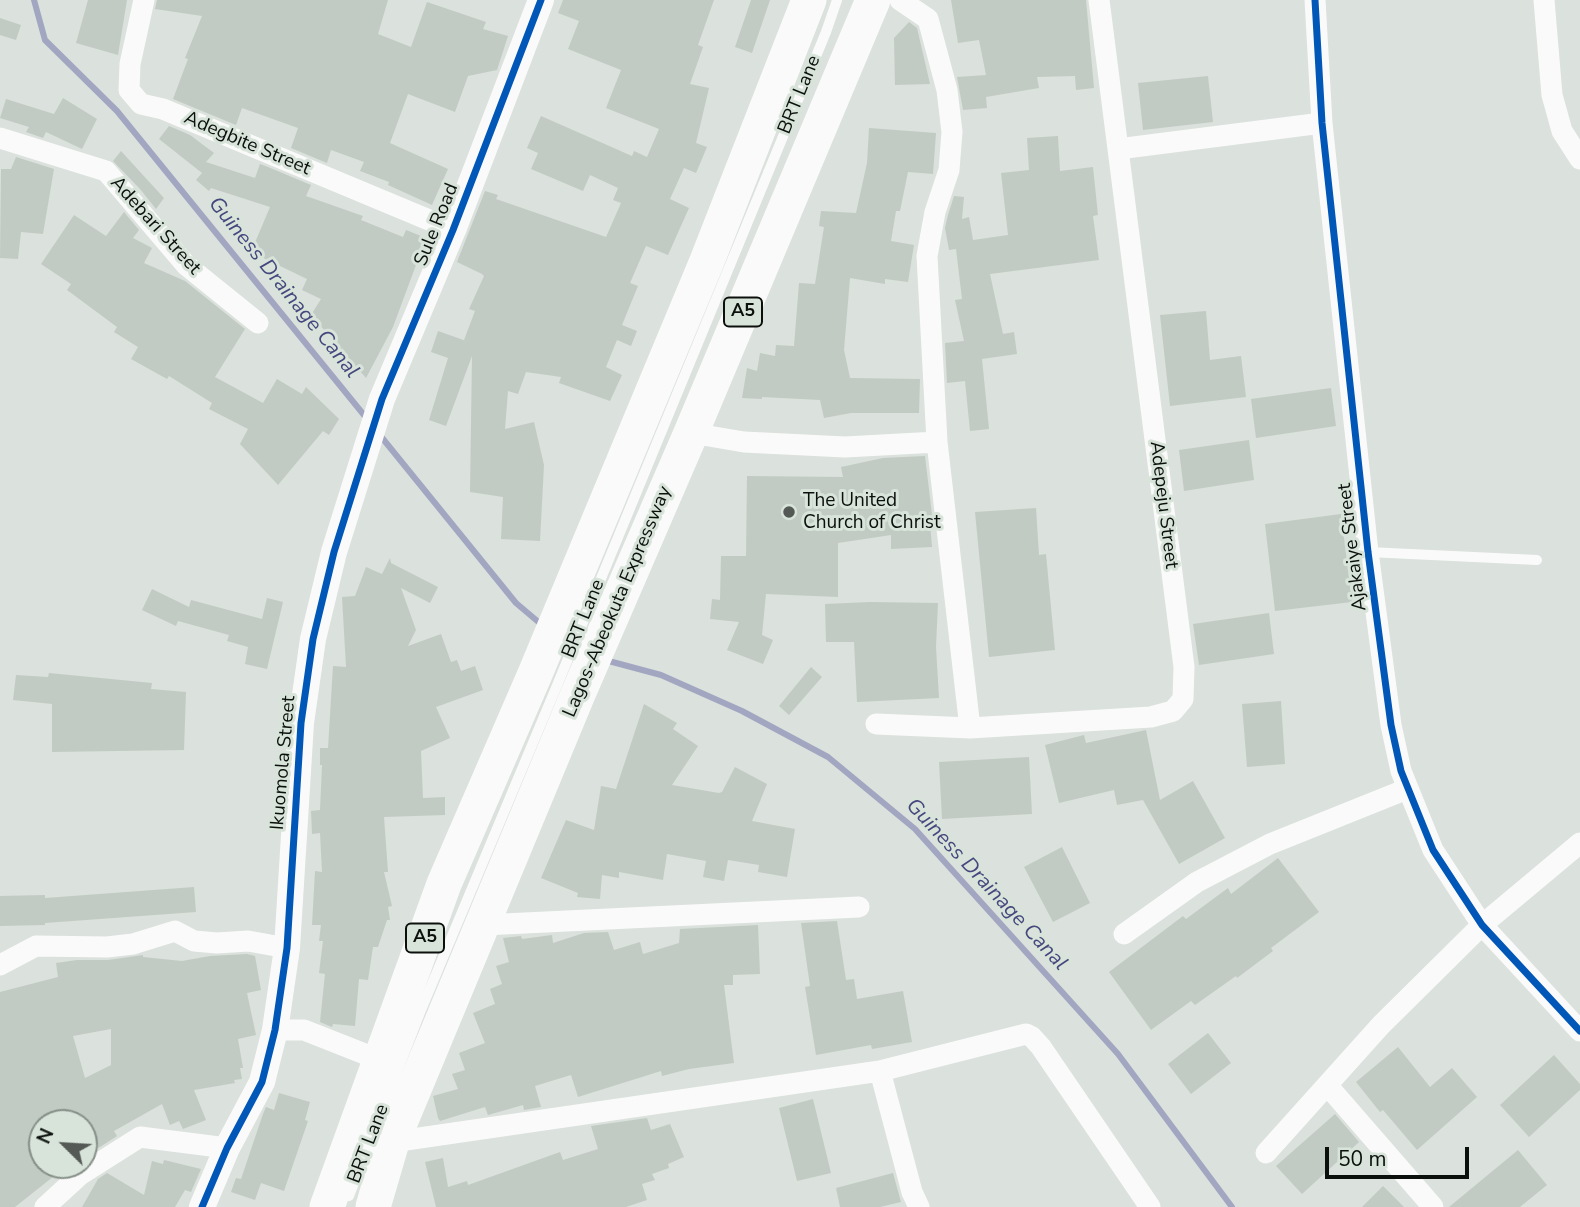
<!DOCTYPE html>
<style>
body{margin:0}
#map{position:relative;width:1580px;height:1207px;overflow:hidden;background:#dbe1dc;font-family:"Nunito Sans",sans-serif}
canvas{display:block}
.north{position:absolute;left:28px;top:1109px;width:70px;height:70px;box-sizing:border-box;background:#d8e4da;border:2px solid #868f88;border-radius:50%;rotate:294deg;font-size:19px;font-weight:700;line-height:28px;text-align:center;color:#0c100d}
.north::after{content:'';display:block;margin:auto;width:24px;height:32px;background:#545955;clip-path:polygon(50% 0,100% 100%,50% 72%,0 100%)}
.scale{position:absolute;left:1325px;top:1147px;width:144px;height:32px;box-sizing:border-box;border:4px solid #0c100d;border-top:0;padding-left:9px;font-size:21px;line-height:24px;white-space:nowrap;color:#0c100d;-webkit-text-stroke:5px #d8e4da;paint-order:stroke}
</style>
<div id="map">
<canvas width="1580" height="1207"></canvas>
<div class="north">N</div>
<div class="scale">50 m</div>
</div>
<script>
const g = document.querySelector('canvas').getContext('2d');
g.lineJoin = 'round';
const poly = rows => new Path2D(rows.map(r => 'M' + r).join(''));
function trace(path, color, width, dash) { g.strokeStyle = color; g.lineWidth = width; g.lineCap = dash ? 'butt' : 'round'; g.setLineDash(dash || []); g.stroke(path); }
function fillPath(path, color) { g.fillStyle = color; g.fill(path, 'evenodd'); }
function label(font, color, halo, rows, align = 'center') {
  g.font = font + ' "Nunito Sans",sans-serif'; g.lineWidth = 6; g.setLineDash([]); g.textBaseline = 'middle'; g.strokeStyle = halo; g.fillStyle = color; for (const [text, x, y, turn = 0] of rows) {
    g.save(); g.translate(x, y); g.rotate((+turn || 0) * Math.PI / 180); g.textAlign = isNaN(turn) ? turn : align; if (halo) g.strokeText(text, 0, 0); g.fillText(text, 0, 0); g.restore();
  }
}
trace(poly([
 [34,0,45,40,117,111,368,420],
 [379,434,516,603,542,625],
 [605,660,661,675,742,711,828,757,915,829,1118,1054,1232,1207]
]), '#a2a6c1', 6);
fillPath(poly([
 [88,0,127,0,118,55,76,43],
 [157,0,388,0,378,34,411,47,427,2,486,22,483,29,508,36,497,70,468,76,455,112,408,94,390,143,448,169,432,205,388,185,389,182,360,171,364,162,331,150,327,163,291,148,298,128,242,108,236,125,173,99,188,59,185,58,202,16,155,9],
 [563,0,714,0,698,45,703,47,690,84,709,88,696,143,707,147,696,173,684,168,670,199,689,208,668,255,646,246,630,283,638,286,622,325,637,331,631,346,617,340,606,367,622,375,610,401,559,383,561,377,526,372,518,394,508,391,505,429,534,422,544,465,540,541,501,539,503,497,470,492,472,356,446,426,429,420,448,358,431,352,438,331,472,343,464,340,475,311,469,309,484,276,482,274,457,262,485,191,498,195,496,199,606,237,621,203,613,200,618,188,590,175,583,191,531,169,538,153,527,148,541,116,632,156,634,151,647,157,659,129,606,108,621,70,568,49,579,21,558,13],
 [751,0,770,0,752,53,735,47],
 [951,0,1086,0,1094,88,1076,90,1075,76,1037,77,1039,88,986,97,987,108,963,110,957,77,986,75,979,40,958,43],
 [0,18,21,25,16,40,0,35],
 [909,22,917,28,930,84,895,85,894,38],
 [1208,76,1213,122,1143,130,1138,83],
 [63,98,97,119,82,149,46,132,43,138,26,132,29,127,0,118,6,99,54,114],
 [169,126,190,135,214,153,206,162,255,178,260,164,268,167,311,185,306,196,363,216,361,220,403,237,406,230,426,238,393,327,366,378,311,315,321,299,302,290,307,279,251,252,270,207,211,188,209,191,196,180,202,173,159,139],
 [869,128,936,133,933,174,908,172,900,211,896,211,891,241,914,245,908,282,885,279,885,284,850,278,844,350,850,378,920,379,919,413,851,413,824,418,820,400,762,397,762,399,742,398,747,368,757,371,760,353,775,356,776,345,794,346,799,283,815,284,824,227,819,226,821,211,856,213,867,163],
 [1058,136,1060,171,1093,167,1098,215,1093,216,1099,260,990,274,1003,334,1014,332,1017,354,982,359,989,429,970,431,965,381,947,383,945,343,964,341,955,300,962,299,956,249,949,250,945,228,948,215,954,196,964,197,962,219,969,217,973,240,1008,235,1001,173,1029,170,1027,138],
 [121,151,164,198,156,209,140,189,113,161],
 [16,157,54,169,43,234,21,232,18,259,0,258,1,169,11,169],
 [124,212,139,230,133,238,152,248,144,263,185,281,245,329,215,377,263,403,277,379,302,394,306,387,339,419,329,435,323,431,278,485,240,444,248,429,209,409,212,403,169,376,167,379,131,359,138,347,114,332,117,327,67,290,71,284,41,264,74,215,106,236],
 [1206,311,1210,360,1241,356,1246,397,1170,406,1160,315],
 [1331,388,1336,426,1256,438,1251,399],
 [1249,440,1254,480,1184,491,1179,450],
 [925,456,933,523,930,523,932,547,891,549,891,535,838,543,838,597,766,594,762,635,773,640,763,664,727,650,739,622,710,619,712,599,720,600,721,556,746,556,747,476,843,477,841,467,883,458],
 [1036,508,1039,555,1046,554,1055,650,989,657,975,512],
 [1341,514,1352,602,1275,611,1265,524],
 [390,558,391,563,438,587,430,603,401,588,416,630,408,646,441,634,451,662,457,660,461,671,475,666,483,690,436,707,450,738,421,751,423,798,445,797,445,815,384,817,388,872,384,872,392,906,388,907,390,920,387,920,378,947,373,947,368,980,359,979,355,1026,333,1024,332,1027,320,1022,325,974,319,973,323,941,319,941,321,925,312,925,315,871,322,872,320,833,312,834,311,811,320,810,322,765,320,765,320,748,328,748,333,666,346,667,342,597,355,596,366,567,382,574],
 [152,589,189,607,191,600,262,619,267,598,283,602,267,669,245,664,248,647,227,641,229,635,178,621,176,626,142,610],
 [870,602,938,603,936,647,939,698,857,702,854,642,826,642,825,604],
 [1269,613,1274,654,1199,665,1193,624],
 [811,667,822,677,789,715,779,706],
 [49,673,152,683,151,689,186,692,184,750,52,752,52,704,13,700,16,675,48,677],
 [1281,701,1285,764,1247,767,1242,704],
 [644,704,677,723,673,729,698,746,672,785,719,793,722,792,735,767,767,784,752,821,795,829,787,877,758,872,759,865,728,860,724,881,703,877,706,861,667,854,663,880,619,872,619,878,602,875,600,899,577,897,578,893,541,878,566,820,594,830,601,786,616,789],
 [1146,730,1160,800,1193,781,1225,838,1179,864,1143,800,1117,805,1114,790,1059,803,1045,745,1084,735,1086,743],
 [1029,757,1032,814,942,819,939,762],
 [1062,847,1090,903,1053,922,1024,867],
 [1278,858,1319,912,1271,948,1273,951,1237,978,1236,976,1195,1005,1191,1001,1151,1030,1109,972,1183,916,1186,919,1228,888,1231,894],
 [194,887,196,912,45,923,45,925,0,926,0,896,45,895,45,898],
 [837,921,846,980,854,979,857,999,903,991,912,1042,872,1049,871,1045,816,1055,805,987,810,986,801,923],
 [758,925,760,974,733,975,733,985,724,985,734,1063,689,1069,662,1076,661,1071,578,1097,571,1075,535,1086,541,1107,524,1110,523,1105,488,1115,485,1107,440,1121,438,1118,433,1096,458,1089,452,1074,465,1070,459,1053,485,1043,473,1013,495,1004,490,989,502,984,496,966,509,962,503,938,521,936,522,939,552,935,553,943,584,933,608,932,614,950,640,942,643,954,679,943,680,929],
 [247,954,255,956,261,990,247,993,256,1035,238,1039,243,1068,240,1068,242,1079,234,1080,235,1083,194,1090,206,1120,183,1129,179,1121,170,1125,162,1104,114,1131,117,1136,86,1156,91,1146,84,1134,84,1123,42,1123,42,1165,68,1165,15,1207,0,1207,0,992,58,977,56,963,77,960,108,960,143,955,143,957,182,961,210,956],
 [111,1029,111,1065,85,1078,73,1036],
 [1208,1033,1231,1063,1191,1094,1168,1064],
 [1398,1047,1430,1087,1452,1068,1477,1097,1417,1150,1383,1110,1380,1112,1356,1082],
 [1554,1055,1580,1084,1580,1090,1529,1137,1500,1105],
 [279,1093,310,1102,305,1120,308,1121,284,1191,261,1183,255,1200,231,1192,236,1178,241,1179,263,1114,266,1107,274,1110],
 [813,1099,831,1173,797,1181,779,1108],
 [1335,1114,1359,1142,1302,1194,1276,1166],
 [647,1118,651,1130,670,1124,684,1157,668,1164,669,1168,652,1174,655,1180,642,1184,647,1200,626,1207,436,1207,425,1162,443,1158,448,1187,467,1181,468,1185,560,1152,563,1160,598,1149,591,1126],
 [1518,1150,1547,1185,1520,1207,1449,1207],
 [164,1160,201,1169,191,1192,185,1190,175,1207,82,1207,98,1179,107,1173,144,1195,152,1161,163,1164],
 [893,1173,901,1202,880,1207,840,1207,836,1188],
 [1383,1186,1404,1207,1362,1207]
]), '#c1cbc3');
trace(poly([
 [1368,552,1537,560],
 [349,1196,421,1010,558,683,826,32,837,0]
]), '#fafafa', 10);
trace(poly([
 [144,0,130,64,129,90,141,104,163,109,453,230],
 [900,0,928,19,947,90,952,132,949,170,935,212,927,256,937,442,970,728],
 [1315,0,1322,123,1368,552,1391,725,1401,771,1433,850,1482,925,1580,1031],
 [1544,0,1552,95,1562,131,1580,159],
 [0,138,106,171,186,265,258,323],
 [1118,149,1322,123],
 [691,433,744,442,845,447,937,442],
 [876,724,970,728,1151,717,1173,711,1183,699,1184,667,1099,0],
 [483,925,859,907],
 [1124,934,1197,882,1270,844,1407,789],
 [0,965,36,946,107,947,133,944,175,931,194,941,217,943,248,941,287,948],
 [275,1030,304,1030,380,1060],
 [880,1071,912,1192,919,1207],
 [1327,1085,1433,1207],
 [392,1142,880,1071,1026,1034,1032,1037,1041,1047,1150,1207],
 [1266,1153,1381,1025,1482,925,1580,843],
 [45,1207,80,1175,140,1137,227,1148]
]), '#fafafa', 21);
trace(poly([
 [202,1207,227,1148,262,1082,275,1030,287,948,301,723,313,639,334,552,382,399,453,230,541,0]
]), '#fafafa', 26);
trace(poly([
 [327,1207,444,884,535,674,707,261,809,0],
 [373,1207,392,1142,578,694,691,433,873,0]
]), '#fafafa', 35);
trace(poly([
 [1315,0,1322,123,1368,552,1391,725,1401,771,1433,850,1482,925,1580,1031],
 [202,1207,227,1148,262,1082,275,1030,287,948,301,723,313,639,334,552,382,399,453,230,541,0]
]), '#0057b8', 7);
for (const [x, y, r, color] of [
 [789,512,7,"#545955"]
]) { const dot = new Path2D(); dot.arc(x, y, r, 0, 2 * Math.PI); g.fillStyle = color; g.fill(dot); trace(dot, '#d8e4da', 2.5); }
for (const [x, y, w] of [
 [743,312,38],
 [425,938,38]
]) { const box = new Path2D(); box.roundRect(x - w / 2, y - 14.5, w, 29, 5); g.fillStyle = '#d8e4da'; g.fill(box); trace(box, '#0c100d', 2); }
label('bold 18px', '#0c100d', null, [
 ["A5",743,312],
 ["A5",425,938]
]);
label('19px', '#0c100d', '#d8e4da', [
 ["BRT Lane",800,95,-68],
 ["Adegbite Street",247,144,23],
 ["Sule Road",437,225,-68],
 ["Adebari Street",155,226,48],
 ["Adepeju Street",1163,505,83],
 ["Ajakaiye Street",1353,547,-97],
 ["Lagos-Abeokuta Expressway",618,602,-67],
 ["BRT Lane",584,619,-68],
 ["Ikuomola Street",284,763,-85],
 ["BRT Lane",369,1144,-69]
]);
label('19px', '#0c100d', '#d8e4da', [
 ["The United",803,501],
 ["Church of Christ",803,523]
], 'left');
label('italic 21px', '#47467e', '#d8e4da', [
 ["Guiness Drainage Canal",283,288,51],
 ["Guiness Drainage Canal",986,885,47]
]);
</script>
